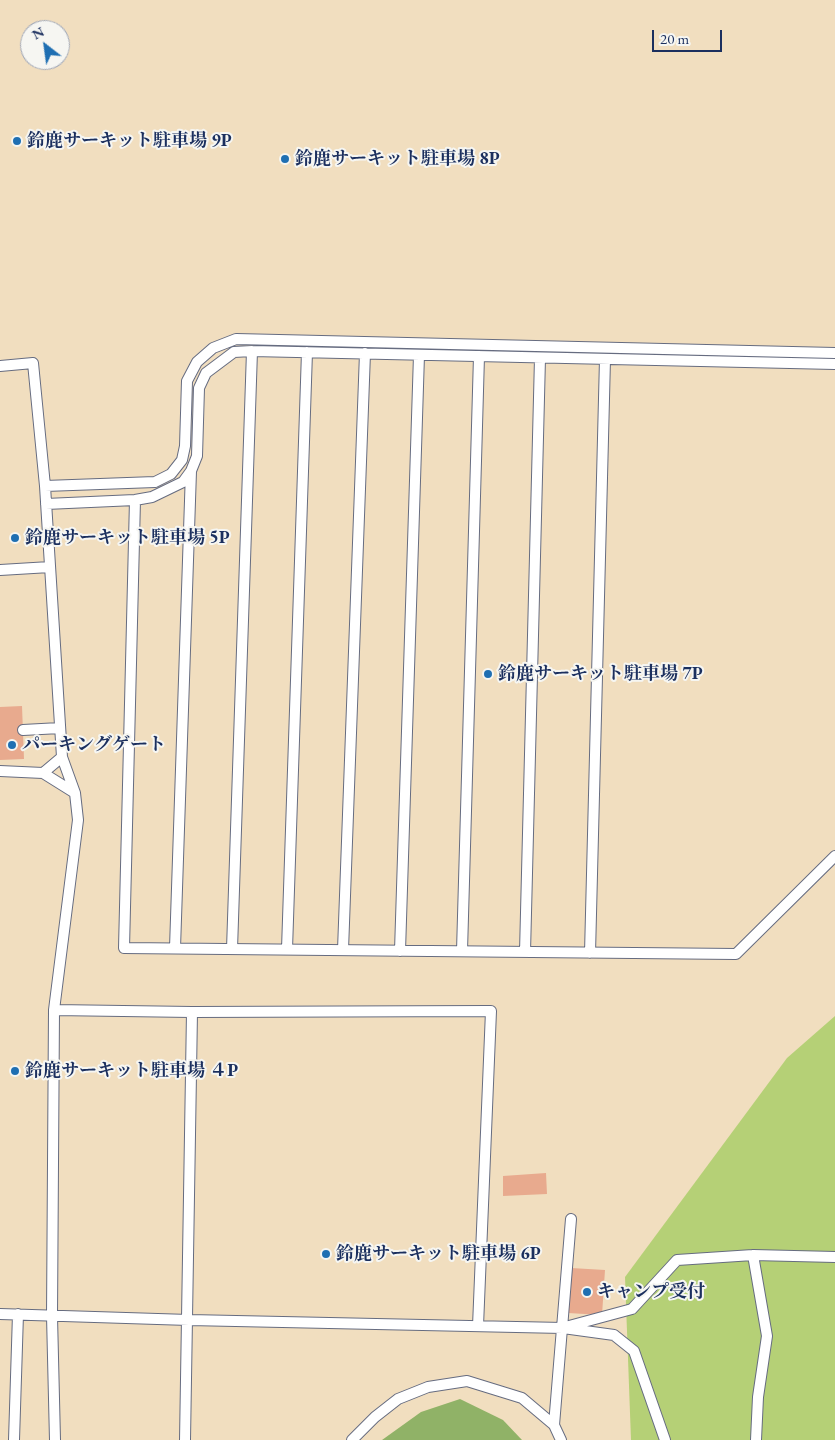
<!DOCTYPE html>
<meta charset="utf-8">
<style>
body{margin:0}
#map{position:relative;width:835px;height:1440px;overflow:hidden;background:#f1debf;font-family:"EB Garamond",serif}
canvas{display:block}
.north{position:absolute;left:20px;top:20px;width:50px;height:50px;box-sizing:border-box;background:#f6f6f2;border:1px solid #9ea6b7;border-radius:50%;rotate:330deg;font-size:14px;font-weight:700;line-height:20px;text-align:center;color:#1b2f5e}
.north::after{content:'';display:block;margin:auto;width:18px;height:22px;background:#1f6fb2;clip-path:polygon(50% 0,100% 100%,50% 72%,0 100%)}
.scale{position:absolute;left:652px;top:30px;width:70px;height:22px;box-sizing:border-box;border:2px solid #1b2f5e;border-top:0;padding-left:6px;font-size:15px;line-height:18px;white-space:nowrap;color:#1b2f5e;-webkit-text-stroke:4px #f6f6f2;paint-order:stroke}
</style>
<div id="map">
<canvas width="835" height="1440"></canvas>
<div class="north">N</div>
<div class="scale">20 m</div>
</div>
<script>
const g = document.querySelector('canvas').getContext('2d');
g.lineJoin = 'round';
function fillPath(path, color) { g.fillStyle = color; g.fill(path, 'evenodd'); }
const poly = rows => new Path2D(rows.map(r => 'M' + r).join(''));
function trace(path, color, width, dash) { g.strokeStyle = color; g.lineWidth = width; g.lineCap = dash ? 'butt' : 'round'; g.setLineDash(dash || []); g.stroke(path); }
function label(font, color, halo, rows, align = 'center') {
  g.font = font + ' "EB Garamond","Noto Serif JP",serif'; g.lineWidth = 4; g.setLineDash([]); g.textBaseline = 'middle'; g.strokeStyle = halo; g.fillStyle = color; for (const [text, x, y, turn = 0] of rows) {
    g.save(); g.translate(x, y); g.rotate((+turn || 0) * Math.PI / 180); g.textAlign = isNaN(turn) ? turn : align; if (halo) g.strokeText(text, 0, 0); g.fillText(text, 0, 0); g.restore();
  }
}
fillPath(poly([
 [835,1016,835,1440,631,1440,625,1277,787,1058]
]), '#b5d076');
fillPath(poly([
 [460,1399,503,1420,522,1440,382,1440,421,1412]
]), '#90b267');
fillPath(poly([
 [22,706,24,759,0,760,0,707],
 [546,1173,547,1194,503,1196,503,1176],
 [571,1268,605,1270,602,1315,568,1313]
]), '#e8aa8e');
const service = poly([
 [0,366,33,363,45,486,62,757,75,793,78,820,54,1010,52,1316,55,1440],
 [45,486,155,482,171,474,182,460,185,446,187,381,197,362,213,348,236,339,835,353],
 [135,500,124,948,736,954,835,856],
 [46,504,135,500,152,497,183,482,191,471,197,456,199,388,206,373,234,352,252,351,835,364],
 [0,570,50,567],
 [23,730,60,728],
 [0,771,43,773,75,793],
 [43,773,62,757],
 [175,948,191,471],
 [232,949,252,351],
 [287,949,307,352],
 [343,950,365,353],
 [400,951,419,355],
 [462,951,479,356],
 [525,952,540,358],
 [590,953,605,359],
 [54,1010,192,1012,491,1011,478,1326],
 [753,1255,767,1336,758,1397,756,1440],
 [0,1314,189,1320,563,1328,614,1335,634,1351,665,1440],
 [569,1326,632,1309,677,1260,753,1255,835,1257],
 [554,1425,571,1219],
 [14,1440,18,1314],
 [185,1440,192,1012],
 [352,1440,375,1417,398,1399,428,1387,467,1381,522,1398,554,1425,561,1440]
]);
trace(service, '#666c80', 12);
trace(service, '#fff', 10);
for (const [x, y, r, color] of [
 [17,141,5,"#1f6fb2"],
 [285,159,5,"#1f6fb2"],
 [15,538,5,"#1f6fb2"],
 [488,674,5,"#1f6fb2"],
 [12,745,5,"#1f6fb2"],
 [15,1071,5,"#1f6fb2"],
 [326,1254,5,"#1f6fb2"],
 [587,1292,5,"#1f6fb2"]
]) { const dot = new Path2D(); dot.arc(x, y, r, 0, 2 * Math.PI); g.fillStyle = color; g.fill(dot); trace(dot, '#f6f6f2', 2); }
label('bold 18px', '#1b2f5e', '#f6f6f2', [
 ["鈴鹿サーキット駐車場 9P",27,141],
 ["鈴鹿サーキット駐車場 8P",295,159],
 ["鈴鹿サーキット駐車場 5P",25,538],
 ["鈴鹿サーキット駐車場 7P",498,674],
 ["パーキングゲート",22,745],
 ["鈴鹿サーキット駐車場 ４P",25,1071],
 ["鈴鹿サーキット駐車場 6P",336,1254],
 ["キャンプ受付",597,1292]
], 'left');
</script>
